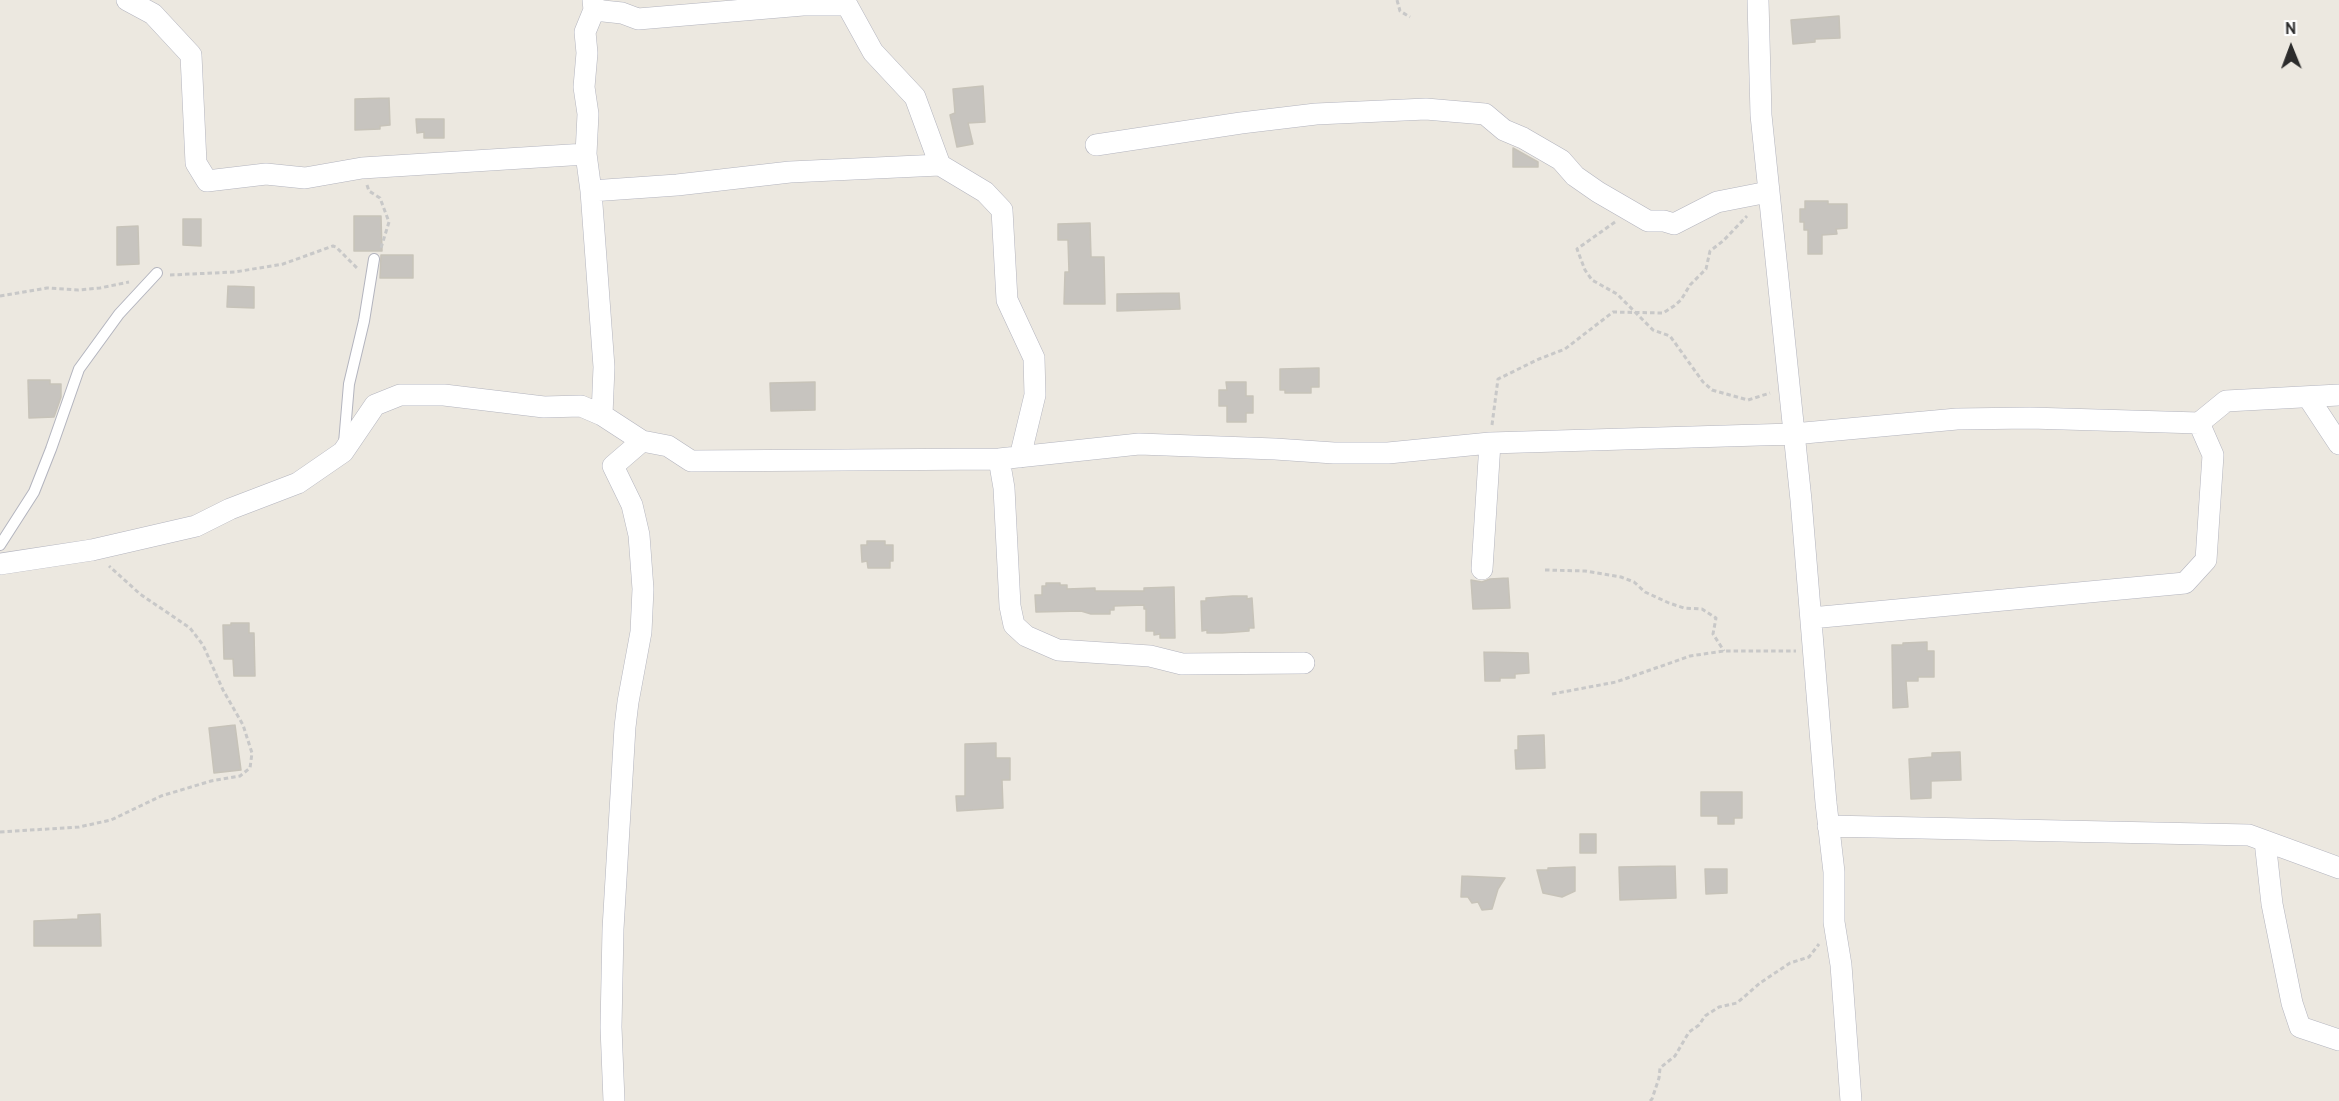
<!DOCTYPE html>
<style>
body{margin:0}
#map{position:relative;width:2339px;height:1101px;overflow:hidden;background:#ece8e0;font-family:Overpass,sans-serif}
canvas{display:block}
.north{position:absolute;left:2261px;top:18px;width:60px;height:60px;-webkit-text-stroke:4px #fff;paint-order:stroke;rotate:359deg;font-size:16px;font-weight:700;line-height:24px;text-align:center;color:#2c2c2c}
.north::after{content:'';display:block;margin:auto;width:21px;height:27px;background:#2c2c2c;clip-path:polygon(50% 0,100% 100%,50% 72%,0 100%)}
</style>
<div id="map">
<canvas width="2339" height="1101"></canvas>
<div class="north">N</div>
</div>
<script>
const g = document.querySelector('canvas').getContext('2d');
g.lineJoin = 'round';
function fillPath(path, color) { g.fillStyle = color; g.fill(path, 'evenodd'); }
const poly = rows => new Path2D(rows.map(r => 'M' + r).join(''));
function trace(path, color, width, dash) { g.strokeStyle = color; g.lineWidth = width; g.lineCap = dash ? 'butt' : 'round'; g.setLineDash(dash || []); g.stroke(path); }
const building = poly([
 [1839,16,1840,38,1815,39,1815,42,1793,44,1791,20,1839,16],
 [983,86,985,122,968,123,973,144,957,147,950,115,955,113,953,89,983,86],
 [389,98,390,125,380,126,380,129,355,130,355,99,389,98],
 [416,119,444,119,444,138,424,138,424,132,417,133,416,119],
 [1513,148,1538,162,1538,167,1513,167,1513,148],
 [1805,201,1828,201,1828,204,1847,204,1847,228,1836,229,1837,234,1822,235,1822,254,1808,254,1808,230,1804,230,1804,222,1800,222,1800,209,1805,209,1805,201],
 [354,216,381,216,382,251,354,251,354,216],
 [183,219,201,219,201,246,183,245,183,219],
 [1090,223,1091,257,1104,257,1105,304,1064,304,1065,272,1069,272,1068,240,1058,240,1058,224,1090,223],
 [138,226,139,264,117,265,117,227,138,226],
 [381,255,413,255,413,278,380,278,381,255],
 [228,286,254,287,254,308,227,307,228,286],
 [1179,293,1180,309,1117,311,1117,294,1179,293],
 [1319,368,1319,387,1311,387,1311,393,1285,393,1285,390,1280,390,1280,369,1319,368],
 [28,380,50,380,50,384,61,384,61,397,54,417,29,418,28,380],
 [815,382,815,410,771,411,770,383,815,382],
 [1226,382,1246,382,1246,396,1253,396,1253,413,1246,413,1246,422,1227,422,1227,406,1219,406,1219,390,1227,390,1226,382],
 [867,541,885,541,885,545,893,545,893,561,890,561,890,568,868,568,867,561,862,562,861,545,867,545,867,541],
 [1508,578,1510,608,1473,609,1471,580,1482,582,1490,579,1508,578],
 [1046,583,1060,583,1060,585,1067,585,1067,589,1095,588,1095,591,1144,591,1144,588,1174,587,1175,638,1160,638,1160,634,1154,635,1154,631,1146,631,1146,609,1144,609,1144,605,1114,606,1114,610,1110,610,1110,614,1091,614,1081,611,1036,612,1035,595,1042,595,1042,586,1046,586,1046,583],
 [1233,596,1247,596,1247,599,1252,598,1254,628,1249,628,1249,631,1222,633,1207,633,1207,630,1202,631,1201,601,1206,601,1206,598,1233,596],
 [231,623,249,623,249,633,254,633,255,676,234,676,233,659,224,659,223,625,231,625,231,623],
 [1927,642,1927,651,1934,651,1934,677,1918,677,1918,681,1906,681,1908,707,1893,708,1892,645,1903,645,1903,643,1927,642],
 [1484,652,1528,653,1529,673,1515,674,1515,678,1500,678,1500,681,1485,681,1484,652],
 [235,725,241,770,214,773,209,728,235,725],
 [1544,735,1545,768,1516,769,1515,750,1518,750,1518,736,1544,735],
 [996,743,996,758,1010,758,1010,780,1002,780,1003,808,957,811,956,796,965,796,965,744,996,743],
 [1960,752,1961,780,1931,781,1931,798,1911,799,1909,759,1932,757,1932,753,1960,752],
 [1701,792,1742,792,1742,818,1734,818,1734,824,1718,824,1718,816,1701,816,1701,792],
 [1580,834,1596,834,1596,853,1580,853,1580,834],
 [1675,866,1676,898,1620,900,1619,867,1675,866],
 [1575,867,1575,891,1562,897,1543,893,1537,870,1548,870,1548,868,1575,867],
 [1705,869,1727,869,1727,893,1706,894,1705,869],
 [1462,876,1505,878,1498,889,1492,909,1482,910,1478,902,1472,903,1468,897,1461,897,1462,876],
 [100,914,101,946,34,946,34,921,78,919,78,915,100,914]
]);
fillPath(building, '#c7c4bf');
trace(building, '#c7c3b9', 1.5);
const service = poly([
 [344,443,349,384,364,321,374,259],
 [0,545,34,492,51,449,79,369,119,314,157,273]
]);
const minor = poly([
 [127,0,153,14,191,55,196,163,207,181,266,174,305,178,362,168,586,154],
 [593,0,594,10,585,32,587,53,584,87,588,114,586,154,591,191,604,367,602,415],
 [1758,0,1761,115,1801,500,1826,803,1834,872,1834,922,1841,965,1851,1101],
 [594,10,622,13,638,19,803,5,847,5,873,52,915,97,940,165,985,192,1002,210,1007,300,1034,358,1035,395,1020,457],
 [1096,145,1241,123,1316,114,1426,109,1449,111,1485,114,1504,130,1523,138,1561,160,1575,176,1598,192,1648,221,1664,221,1674,224,1717,202,1768,192],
 [591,191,677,185,790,172,940,165],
 [2308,397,2339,444],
 [999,459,1004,488,1010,606,1014,625,1026,636,1058,650,1150,656,1182,664,1304,663],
 [0,564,92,550,196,526,230,509,298,483,343,452,375,405,400,395,444,395,544,407,581,406,602,415,642,441,668,446,691,461,999,459,1139,444,1275,449,1334,453,1388,453,1490,443,1793,434,1957,419,2030,418,2199,423,2226,401,2339,395],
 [1482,569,1490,443],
 [1811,618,2185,583,2206,560,2213,455,2199,423],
 [1828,826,2249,835,2339,868],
 [2265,841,2272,904,2292,1003,2300,1027,2339,1040],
 [614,1101,611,1027,613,929,625,727,628,702,641,632,643,589,639,535,632,505,613,466,642,441]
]);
trace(service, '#b3b4be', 12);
trace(minor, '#b3b4be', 22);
trace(poly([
 [1397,0,1400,11,1410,17],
 [367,185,369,191,380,198,389,222,381,248],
 [1615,222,1577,249,1585,270,1592,280,1617,294,1653,330,1670,336,1703,382,1712,390,1748,400,1770,393],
 [170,275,235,272,283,264,333,246,336,247,359,270],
 [0,296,47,288,78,290,100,288,129,282],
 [1492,425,1498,379,1539,359,1565,349,1613,312,1663,313,1674,306,1681,300,1690,285,1706,269,1710,251,1723,241,1747,216],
 [1545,570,1585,571,1621,577,1634,582,1645,592,1669,603,1684,608,1702,609,1716,618,1713,634,1724,651],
 [1552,694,1616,682,1690,656,1724,651,1796,651],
 [0,832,79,827,111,820,161,796,211,781,240,776,250,768,252,753,243,725,223,690,203,645,190,628,140,594,109,566],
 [1650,1101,1652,1099,1659,1078,1660,1068,1675,1056,1689,1032,1699,1025,1705,1016,1719,1007,1737,1003,1760,983,1790,963,1809,957,1819,944]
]), '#c8c8c8', 3, [4.5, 3]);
trace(service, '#fff', 10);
trace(minor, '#fff', 21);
</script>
